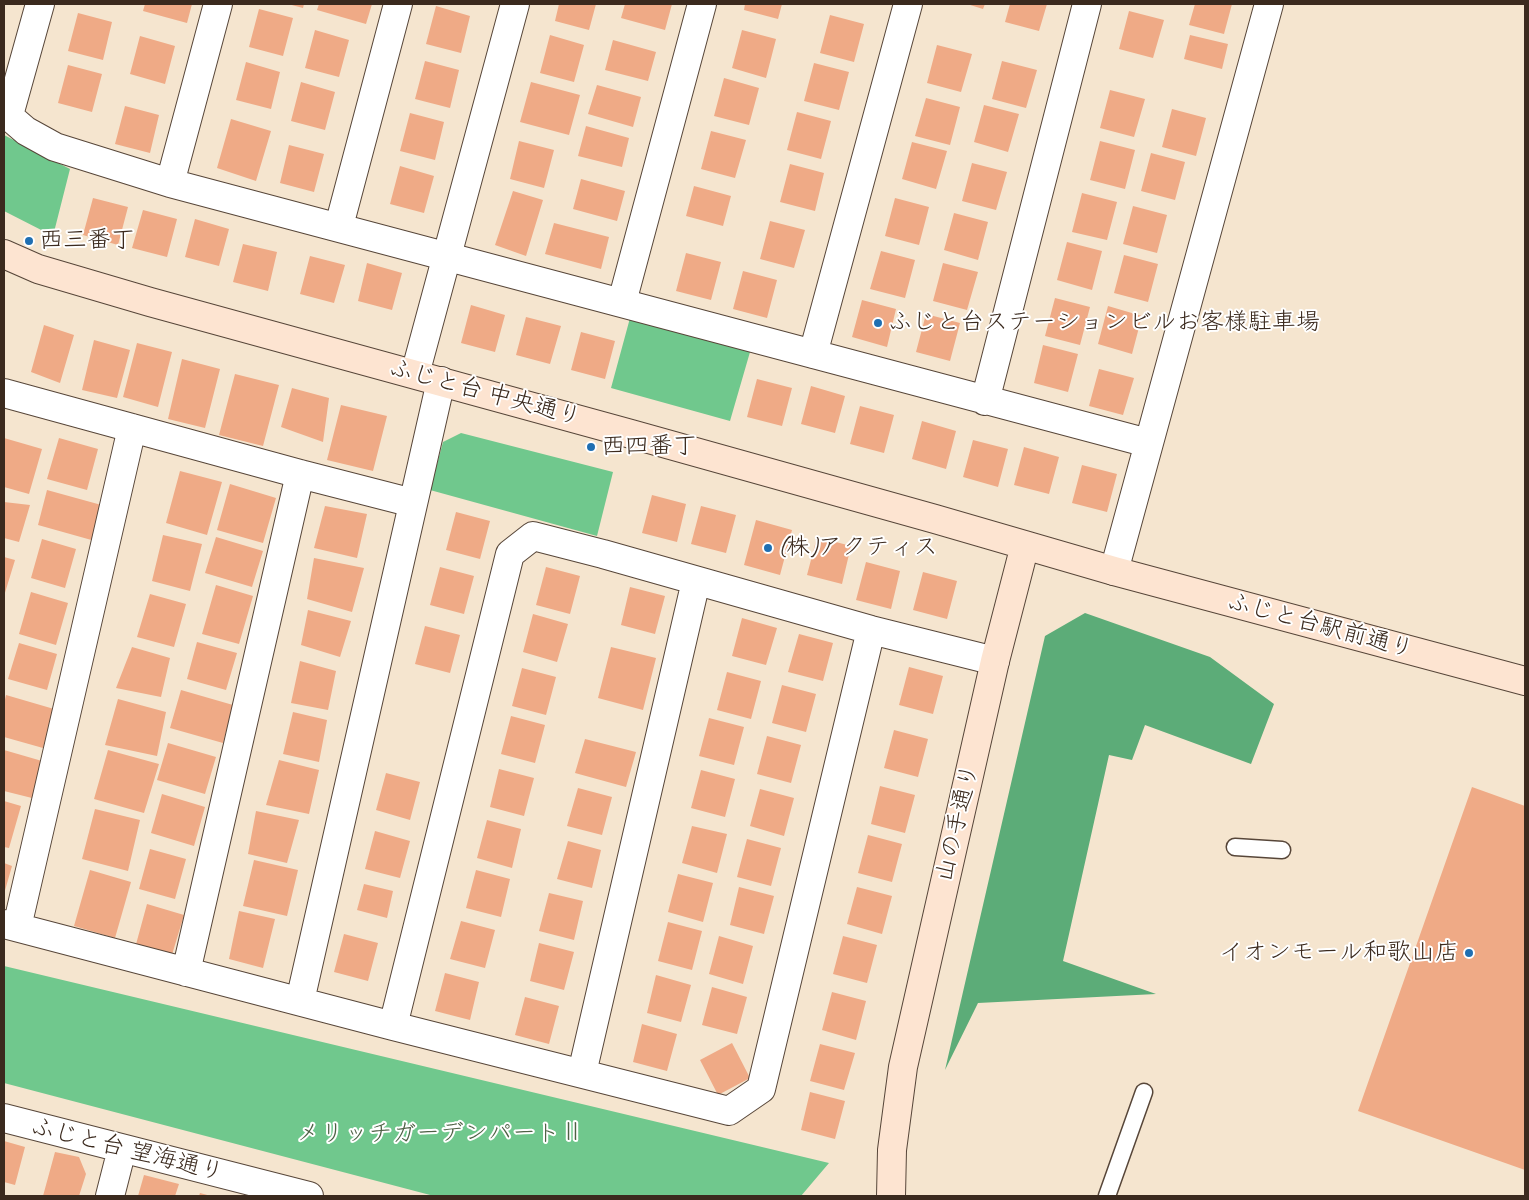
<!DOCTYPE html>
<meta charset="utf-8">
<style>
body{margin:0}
#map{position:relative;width:1529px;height:1200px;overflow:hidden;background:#f5e5cf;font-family:Caveat,sans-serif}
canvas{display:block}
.frame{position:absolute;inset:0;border:5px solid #3b2a1e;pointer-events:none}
</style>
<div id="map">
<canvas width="1529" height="1200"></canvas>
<div class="frame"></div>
</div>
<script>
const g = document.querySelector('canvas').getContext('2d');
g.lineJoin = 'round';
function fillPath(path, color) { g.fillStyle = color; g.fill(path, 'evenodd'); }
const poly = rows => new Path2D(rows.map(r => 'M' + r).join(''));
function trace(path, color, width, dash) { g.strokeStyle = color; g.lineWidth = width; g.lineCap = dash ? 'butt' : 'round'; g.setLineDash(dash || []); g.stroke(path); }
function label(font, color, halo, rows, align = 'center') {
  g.font = font + ' Caveat,"Klee One",sans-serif'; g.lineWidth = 4; g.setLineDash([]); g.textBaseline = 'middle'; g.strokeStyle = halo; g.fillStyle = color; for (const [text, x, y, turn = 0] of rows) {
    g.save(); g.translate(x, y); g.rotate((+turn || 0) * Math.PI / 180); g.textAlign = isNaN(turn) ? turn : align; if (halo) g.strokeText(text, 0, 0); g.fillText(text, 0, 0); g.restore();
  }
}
fillPath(poly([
 [4,135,70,169,53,236,4,211],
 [630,318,750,352,730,421,611,388],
 [461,433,613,472,597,536,430,490,443,442],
 [4,966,829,1163,801,1196,434,1196,4,1083]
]), '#70c88d');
fillPath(poly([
 [1085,613,1210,657,1274,704,1251,764,1145,725,1132,760,1109,755,1063,961,1156,994,978,1003,945,1070,1045,636]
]), '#5cac78');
fillPath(poly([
 [145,4,192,4,187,23,143,11],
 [288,4,304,4,303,8],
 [319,4,372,4,366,24,317,10],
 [559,4,596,4,589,30,555,21],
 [625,4,672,4,665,30,621,18],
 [745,4,782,4,778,19,744,10],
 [967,4,985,4,983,9],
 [1010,4,1047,4,1039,31,1005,22],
 [1195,4,1232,4,1224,34,1189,25],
 [436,6,470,16,461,53,426,44],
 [259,9,293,18,283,56,249,47],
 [1129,11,1164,20,1153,58,1119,49],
 [78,13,112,22,103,60,68,51],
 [830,15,864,24,854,62,820,53],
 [315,30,349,40,339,77,305,68],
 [742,30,776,39,766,78,732,68],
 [550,35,584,45,574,82,540,73],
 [1190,35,1228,44,1222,69,1184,59],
 [140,36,175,46,165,84,130,74],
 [613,40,656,52,648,81,605,70],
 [937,45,972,54,961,92,927,83],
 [425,61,459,70,450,108,415,99],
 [1002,61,1037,70,1026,108,992,99],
 [246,62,280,72,271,109,236,100],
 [814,63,849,72,839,110,804,101],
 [68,65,102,74,92,112,58,103],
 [724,78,759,88,749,125,714,116],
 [301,82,335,92,325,130,291,121],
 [531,82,580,95,569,135,520,122],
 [597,85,641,97,633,127,588,114],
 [1110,90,1145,99,1134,137,1100,128],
 [926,98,960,107,950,145,915,136],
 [984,105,1019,114,1008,152,974,142],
 [125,106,159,115,150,153,115,144],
 [1172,109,1206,118,1196,156,1162,147],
 [797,112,831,121,821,159,787,150],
 [410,113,444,122,435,160,400,151],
 [231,119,271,131,256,181,217,168],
 [586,126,629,138,622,167,578,156],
 [711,131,746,140,735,178,701,169],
 [519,141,554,150,544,188,510,179],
 [1100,141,1135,150,1125,189,1090,180],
 [912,142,947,151,936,189,902,179],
 [289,145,324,154,314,192,280,183],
 [1151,153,1185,162,1175,200,1141,191],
 [972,163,1007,172,996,210,962,201],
 [790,164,824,173,815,211,780,202],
 [400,166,434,176,424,213,390,204],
 [581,179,625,191,617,221,573,209],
 [694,186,731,196,723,226,686,216],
 [513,191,543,200,526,256,495,245],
 [1082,193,1117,202,1107,240,1072,232],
 [93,198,128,207,118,245,83,235],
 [895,198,929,207,919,245,885,236],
 [1133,206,1167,215,1157,253,1123,244],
 [143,210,177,219,167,257,132,248],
 [954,213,988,222,978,260,944,250],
 [195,219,229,229,219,266,185,257],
 [770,221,805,230,794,268,760,259],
 [554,223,609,237,601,269,545,254],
 [1067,242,1102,251,1092,290,1057,280],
 [243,244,277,252,268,291,233,282],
 [881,251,915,260,905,298,870,289],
 [686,253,721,262,711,300,676,291],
 [1124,255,1158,264,1148,302,1114,293],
 [310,256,345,265,334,303,300,294],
 [367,263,402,273,392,310,358,301],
 [943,263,978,272,967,310,933,301],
 [743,271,777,280,767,318,733,309],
 [1055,298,1090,307,1080,345,1045,336],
 [862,300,896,309,887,347,852,337],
 [471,305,505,315,495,352,461,343],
 [1108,306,1142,316,1132,354,1098,344],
 [926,314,960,323,950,361,916,352],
 [526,317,561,326,550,364,516,355],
 [44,325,74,335,60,383,31,372],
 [581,332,615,341,605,379,571,370],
 [94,340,130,350,117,398,82,390],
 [137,343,172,352,158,407,123,397],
 [1043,345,1078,354,1068,392,1034,383],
 [182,359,220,369,205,428,168,419],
 [1099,369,1134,378,1123,415,1089,406],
 [235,374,279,385,263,446,219,435],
 [757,379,792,388,782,426,747,417],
 [811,386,845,396,835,433,801,424],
 [292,388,329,398,323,442,281,427],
 [341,405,387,416,373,471,327,460],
 [860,406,894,415,884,453,850,444],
 [922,421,956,431,946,469,912,459],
 [4,438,42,449,29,494,4,487],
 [59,438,98,449,87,490,47,479],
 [973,440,1008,449,998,487,963,477],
 [1024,447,1059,457,1049,494,1014,485],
 [1082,465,1117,474,1107,512,1072,503],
 [180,471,222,482,207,535,166,523],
 [230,484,276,498,263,543,217,530],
 [47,490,105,506,95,541,38,525],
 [652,495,686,504,677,542,642,533],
 [4,502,30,505,19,542,4,538],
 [325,506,367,514,357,558,314,548],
 [701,506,736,515,726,553,691,544],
 [456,512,490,521,480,559,446,550],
 [756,520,792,530,780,575,744,565],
 [163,535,202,544,190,591,152,581],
 [216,537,263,551,252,587,205,573],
 [817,537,851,546,842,584,807,575],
 [42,539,76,549,65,588,31,578],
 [4,557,15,560,4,596],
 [314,558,364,568,352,612,307,599],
 [866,562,900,571,891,609,856,600],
 [440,567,474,576,464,614,430,605],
 [546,567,580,576,570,614,536,605],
 [923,572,957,581,947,619,913,610],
 [216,585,253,596,239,644,202,634],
 [630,587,665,596,655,634,621,625],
 [31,592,68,603,56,645,19,634],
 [150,594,186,604,174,647,137,637],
 [308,610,351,621,340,657,301,645],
 [533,614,568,624,557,662,523,652],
 [742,618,777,628,766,665,732,656],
 [425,626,460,635,450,673,415,664],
 [799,634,833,643,823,681,788,672],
 [197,642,237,653,226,690,187,679],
 [19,643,57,654,47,690,8,679],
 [132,647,170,658,161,697,116,688],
 [611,647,656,658,643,710,598,698],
 [300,661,336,671,328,710,291,703],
 [909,667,943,676,933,714,899,705],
 [522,668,556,677,546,715,512,706],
 [727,672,761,681,751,719,717,710],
 [782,685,816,694,806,732,772,723],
 [181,690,233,705,223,743,170,728],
 [6,695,54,709,43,748,4,737,4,704],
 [118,699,166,712,157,756,105,745],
 [293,712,327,720,319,762,283,754],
 [511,716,545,725,535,763,501,754],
 [709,718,744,727,734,765,699,756],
 [894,730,928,739,918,777,884,768],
 [767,736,801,745,791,783,757,774],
 [585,739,636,752,626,787,575,773],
 [168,743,216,757,205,794,157,780],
 [4,750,42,761,32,798,4,791],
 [108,750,159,764,144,813,94,799],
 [279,760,319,770,309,814,266,805],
 [499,769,534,778,524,816,490,807],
 [701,770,735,779,725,817,691,808],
 [386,773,420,782,410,820,376,810],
 [880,786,915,795,905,833,871,824],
 [1472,787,1525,806,1525,1170,1358,1111],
 [578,788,612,797,602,835,567,826],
 [760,789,794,798,784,836,750,826],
 [162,794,205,807,194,846,151,833],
 [4,801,21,806,9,848,4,847],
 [95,809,140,820,128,871,82,859],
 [256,811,299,820,287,863,248,854],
 [487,820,521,829,512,868,477,858],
 [692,826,727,834,717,873,682,863],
 [375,831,410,841,400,878,365,869],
 [868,835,902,844,892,882,858,873],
 [747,839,781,848,771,886,737,877],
 [568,841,601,850,592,888,557,879],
 [150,849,186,859,175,899,139,889],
 [254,860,298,870,287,916,243,906],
 [4,863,12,866,4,894],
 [90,870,131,882,115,938,74,926],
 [476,870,510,879,501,917,466,908],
 [678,874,713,883,703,922,668,912],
 [364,884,393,891,387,918,357,910],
 [739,887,774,896,764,934,730,925],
 [857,887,892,896,882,934,847,924],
 [549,893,583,901,574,940,539,931],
 [147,904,184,915,171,958,135,948],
 [239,911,275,919,263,968,229,959],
 [461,921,495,930,485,968,450,959],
 [668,922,702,931,692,970,658,961],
 [344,934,378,943,368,981,334,972],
 [719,936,753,946,743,984,709,974],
 [843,936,877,945,867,983,833,974],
 [539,943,574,952,564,990,530,981],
 [445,973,479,982,470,1020,435,1011],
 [656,975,691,985,681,1022,647,1013],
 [712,987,747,997,737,1034,702,1025],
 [832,992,866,1001,856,1040,822,1030],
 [525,997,559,1006,549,1044,515,1035],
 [642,1024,677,1034,667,1071,633,1062],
 [732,1043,750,1078,718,1095,700,1060],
 [820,1044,855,1053,844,1090,810,1081],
 [810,1092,845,1101,835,1139,801,1130],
 [4,1141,25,1147,15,1185,4,1182],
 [55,1152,79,1157,86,1174,79,1196,43,1196],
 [144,1175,179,1184,175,1196,138,1196],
 [200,1193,211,1196,199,1196]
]), '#efaa86');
const lane = poly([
 [1235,847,1282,850],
 [1107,1196,1144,1092]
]);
const street = poly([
 [4,112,26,131,55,147,170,183,1148,443],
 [9,115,40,4],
 [170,183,218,4],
 [339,226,398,4],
 [622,302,702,4],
 [813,354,908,4],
 [415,374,515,4],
 [4,393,300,474,413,503],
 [985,401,1087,4],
 [1114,571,1269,4],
 [4,924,393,1026,729,1111,761,1089,871,630],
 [17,927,132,428],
 [186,972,300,474],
 [300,1001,441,381],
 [393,1026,510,554,533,536,603,554,871,630,995,661],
 [582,1073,696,581],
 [4,1118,309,1196],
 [110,1196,122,1149]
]);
const secondary = poly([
 [4,254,38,269,150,302,631,434,935,519,1114,571,1525,681],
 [891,1196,892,1150,903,1067,995,661,1025,545]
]);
trace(lane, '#574639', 19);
trace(street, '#574639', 30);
trace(secondary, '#574639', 30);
trace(lane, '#fff', 16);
trace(street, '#fff', 28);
trace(secondary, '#fde4d1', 28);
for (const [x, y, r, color] of [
 [29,241,5,"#1f6fb2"],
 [878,323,5,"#1f6fb2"],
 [591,447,5,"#1f6fb2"],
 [768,548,5,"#1f6fb2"],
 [1469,953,5,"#1f6fb2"]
]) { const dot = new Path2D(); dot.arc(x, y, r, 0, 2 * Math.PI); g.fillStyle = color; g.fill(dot); trace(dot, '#fff', 2); }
label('24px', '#3b2a1e', '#fff', [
 ["西三番丁",39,241],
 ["ふじと台ステーションビルお客様駐車場",888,323],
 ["西四番丁",601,447],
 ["(株)アクティス",778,548],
 ["イオンモール和歌山店",1459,953,"right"]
], 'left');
label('24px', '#3b2a1e', '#fff', [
 ["ふじと台 中央通り",485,393,15],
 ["ふじと台駅前通り",1320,626,15],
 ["山の手通り",958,823,-77],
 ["ふじと台 望海通り",127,1150,14]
]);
label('24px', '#4e6145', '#fff', [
 ["メリッチガーデンパートⅡ",440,1134]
]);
</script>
